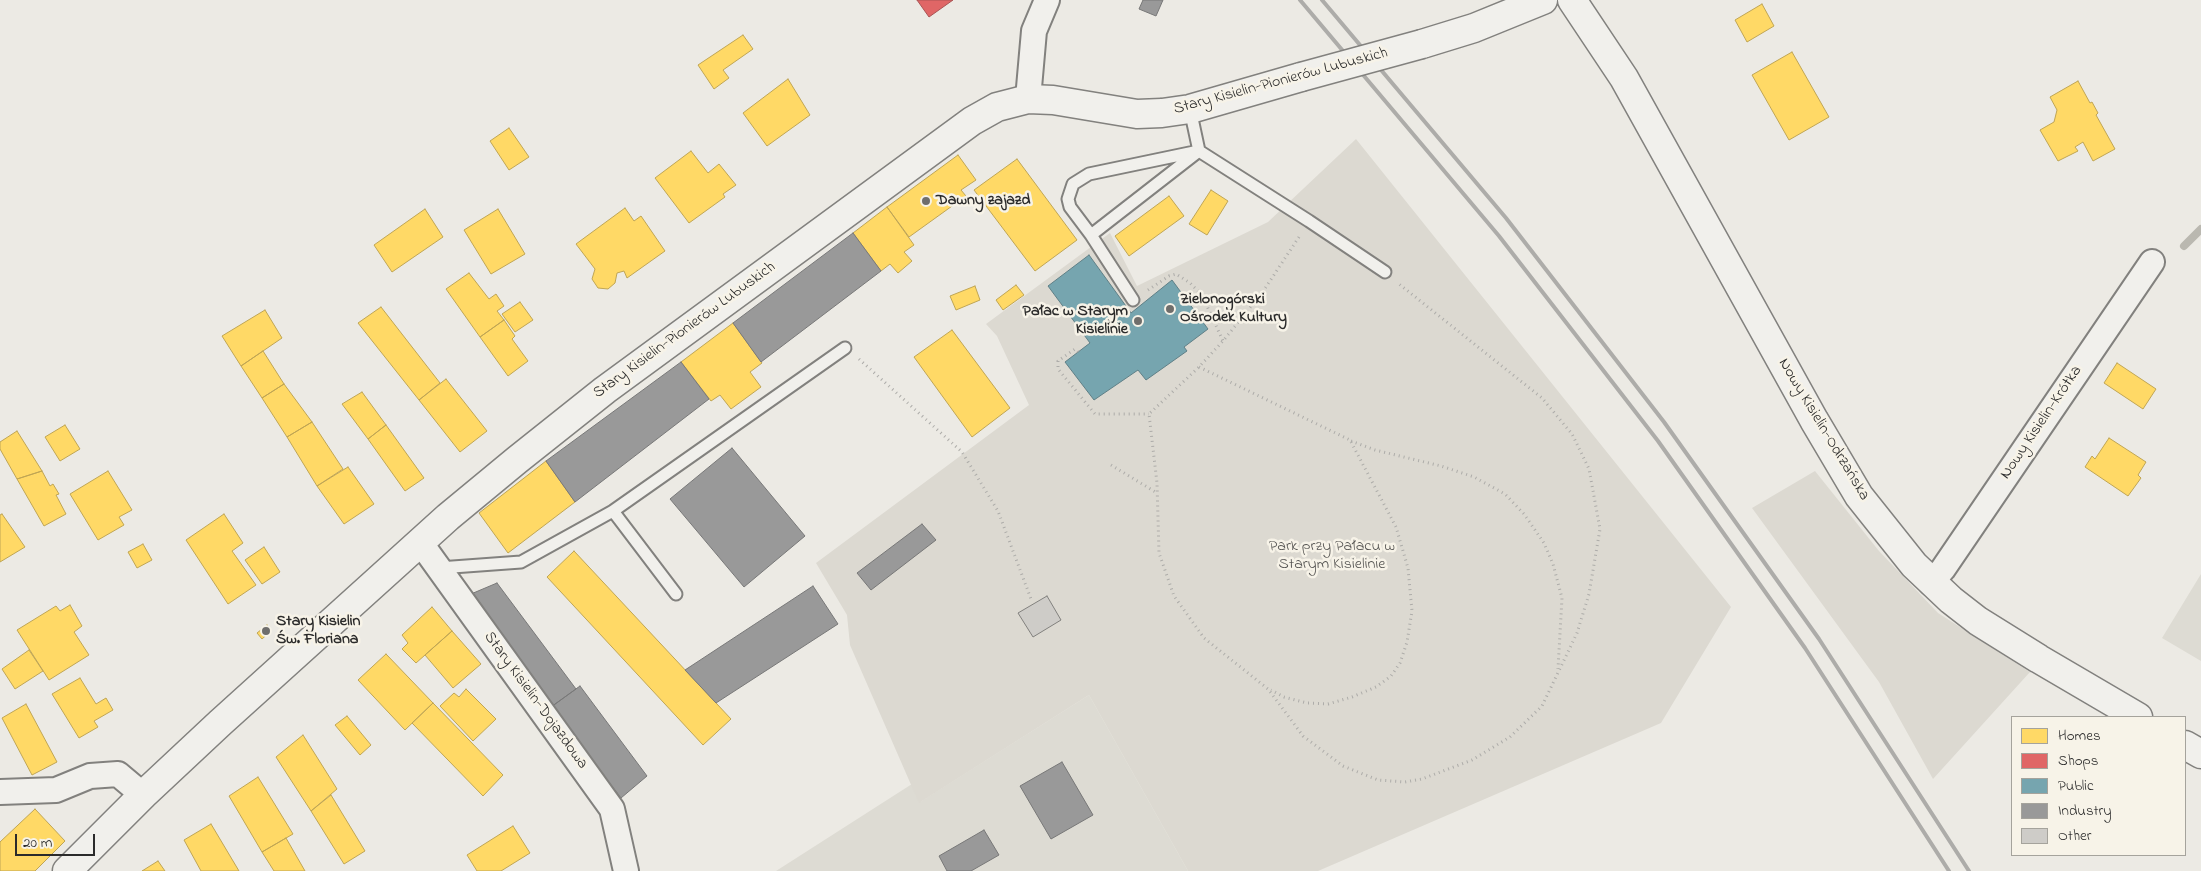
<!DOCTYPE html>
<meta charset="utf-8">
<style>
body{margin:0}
#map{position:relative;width:2201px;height:871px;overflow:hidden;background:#eceae4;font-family:"Indie Flower",sans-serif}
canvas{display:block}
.legend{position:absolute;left:2011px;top:716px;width:175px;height:140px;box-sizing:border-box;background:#f7f3e8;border:1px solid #a5a39c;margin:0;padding:6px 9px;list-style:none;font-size:15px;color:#2b2b2b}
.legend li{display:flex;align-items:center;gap:10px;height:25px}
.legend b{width:25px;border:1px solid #a5a39c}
.scale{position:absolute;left:15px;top:834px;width:80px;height:22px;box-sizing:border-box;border:2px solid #2b2b2b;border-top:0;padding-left:6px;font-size:15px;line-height:18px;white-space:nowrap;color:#2b2b2b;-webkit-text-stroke:4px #f7f3e8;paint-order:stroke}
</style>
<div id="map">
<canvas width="2201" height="871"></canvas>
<ul class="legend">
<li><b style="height:14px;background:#ffd966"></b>Homes</li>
<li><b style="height:14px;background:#e06666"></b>Shops</li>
<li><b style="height:14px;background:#76a5af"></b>Public</li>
<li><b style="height:14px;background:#999"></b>Industry</li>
<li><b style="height:14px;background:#ceccc8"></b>Other</li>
</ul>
<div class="scale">20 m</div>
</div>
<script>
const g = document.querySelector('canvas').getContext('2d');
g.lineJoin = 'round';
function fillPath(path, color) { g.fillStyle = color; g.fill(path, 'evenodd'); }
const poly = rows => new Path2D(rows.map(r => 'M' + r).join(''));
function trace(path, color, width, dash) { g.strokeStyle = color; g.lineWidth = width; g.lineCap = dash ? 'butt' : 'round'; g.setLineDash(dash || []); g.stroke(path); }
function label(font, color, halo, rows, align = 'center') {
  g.font = font + ' "Indie Flower",sans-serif'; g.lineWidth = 5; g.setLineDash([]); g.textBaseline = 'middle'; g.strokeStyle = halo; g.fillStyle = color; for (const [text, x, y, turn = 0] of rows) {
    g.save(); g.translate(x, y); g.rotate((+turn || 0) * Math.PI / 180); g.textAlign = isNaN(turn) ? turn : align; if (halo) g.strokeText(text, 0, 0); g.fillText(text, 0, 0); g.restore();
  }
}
fillPath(poly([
 [2201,574,2201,661,2162,638],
 [1089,695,1188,871,776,871,912,784,920,802]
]), '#dddbd3');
fillPath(poly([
 [1356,139,1731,607,1661,723,1318,871,1188,871,1089,695,919,803,850,645,847,615,816,563,1029,405,997,336,986,324,1110,233,1137,286,1268,222],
 [1815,471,1879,551,1938,613,2030,672,1933,779,1879,682,1752,508]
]), '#dcd9d1');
const homes = poly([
 [1762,4,1774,26,1747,42,1735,20,1762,4],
 [743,35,753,49,723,70,729,78,714,89,698,65,743,35],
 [1792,52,1829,117,1789,140,1752,75,1792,52],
 [788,79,810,115,767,146,743,113,788,79],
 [2078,81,2090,103,2092,102,2098,113,2096,115,2115,149,2093,161,2083,142,2075,147,2078,151,2058,161,2040,130,2054,122,2057,110,2050,97,2078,81],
 [509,128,529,157,509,170,490,141,509,128],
 [691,151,708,173,719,164,736,185,723,194,725,197,689,223,655,178,691,151],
 [958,155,976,180,961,190,966,196,909,237,887,207,958,155],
 [1017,159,1077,240,1035,271,974,190,1017,159],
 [1211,190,1228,201,1207,235,1189,224,1211,190],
 [1169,196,1184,216,1129,256,1115,236,1169,196],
 [887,207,914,245,904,252,912,261,898,273,890,264,881,271,853,233,887,207],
 [625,208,634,221,641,216,665,251,627,278,624,271,617,273,615,283,608,289,598,288,592,279,595,269,576,244,625,208],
 [425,209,443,237,392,272,374,245,425,209],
 [498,209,525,254,491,274,464,230,498,209],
 [469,273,489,299,496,294,504,306,497,311,504,320,480,337,446,289,469,273],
 [1016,285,1024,295,1003,310,996,300,1016,285],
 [975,286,980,300,956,310,950,296,975,286],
 [520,302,533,320,515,332,502,314,520,302],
 [381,307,440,383,419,400,358,323,381,307],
 [265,310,282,338,241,366,222,336,265,310],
 [504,320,515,336,512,339,528,361,508,376,480,337,504,320],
 [733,323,762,363,750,372,761,387,731,409,720,395,711,401,681,362,733,323],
 [952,330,1010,408,972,437,914,357,952,330],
 [263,351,284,384,262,398,241,366,263,351],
 [2117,363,2156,389,2143,409,2104,383,2117,363],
 [446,379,487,431,460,452,419,400,446,379],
 [284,384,312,422,287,437,262,398,284,384],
 [362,392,386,425,368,439,342,404,362,392],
 [312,422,343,469,317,486,287,437,312,422],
 [65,425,80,449,60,461,45,437,65,425],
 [386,425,424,478,405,491,368,439,386,425],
 [17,431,42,471,17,479,0,449,0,442,17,431],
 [2109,438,2146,462,2138,475,2141,478,2128,496,2085,467,2092,456,2095,459,2109,438],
 [546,461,575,502,508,553,479,513,546,461],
 [348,467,374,504,344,524,317,486,348,467],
 [42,471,50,486,53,484,59,494,56,495,66,514,44,526,17,479,42,471],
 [108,471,132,510,119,517,124,525,98,540,70,494,108,471],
 [2,514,25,547,0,562,0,515,2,514],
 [224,514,243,543,232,551,256,585,228,604,186,540,224,514],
 [143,544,152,560,137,568,128,552,143,544],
 [264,547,280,572,262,584,245,560,264,547],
 [574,551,731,719,703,745,547,577,574,551],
 [70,605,82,626,74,632,89,655,49,680,17,630,56,606,60,611,70,605],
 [432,607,452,631,416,663,402,649,408,643,402,635,432,607],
 [267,625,271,631,262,639,257,633,267,625],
 [452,631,481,664,453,688,425,655,452,631],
 [29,650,43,671,15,689,2,669,29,650],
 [386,654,433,703,405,730,358,680,386,654],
 [80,678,96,704,106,698,113,710,94,721,98,727,79,738,52,694,80,678],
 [466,689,496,719,473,741,440,706,454,693,459,697,466,689],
 [433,703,503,775,483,796,412,723,433,703],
 [26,704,57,762,32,775,2,718,26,704],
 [347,716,371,745,360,755,335,725,347,716],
 [303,735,337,789,311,811,276,757,303,735],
 [258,777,293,834,262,852,229,796,258,777],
 [331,795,365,851,344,864,311,811,331,795],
 [35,809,65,841,35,871,0,871,0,842,35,809],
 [211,824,239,871,201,871,184,840,211,824],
 [513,826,530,853,501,871,477,871,467,855,513,826],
 [286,838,305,871,274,871,262,852,286,838],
 [158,861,165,871,142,871,158,861]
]);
fillPath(homes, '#ffd966');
trace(homes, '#bfa554', 1);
const shops = poly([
 [917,0,953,0,929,17,917,0]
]);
fillPath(shops, '#e06666');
trace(shops, '#aa5454', 1);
const public = poly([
 [1089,255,1131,313,1172,280,1208,329,1184,347,1187,351,1146,380,1138,370,1094,400,1065,362,1090,343,1048,286,1089,255]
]);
fillPath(public, '#76a5af');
trace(public, '#608087', 1);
const industry = poly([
 [1143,0,1163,0,1156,16,1139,9,1143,0],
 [853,233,881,271,761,362,733,323,853,233],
 [681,362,709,399,575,502,546,461,681,362],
 [732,448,805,536,744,587,670,499,732,448],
 [922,524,936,540,871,590,857,573,922,524],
 [497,583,576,689,551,707,471,594,497,583],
 [813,586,838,624,716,703,685,670,813,586],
 [580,686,647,776,621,798,551,707,580,686],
 [1062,762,1093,815,1051,839,1020,786,1062,762],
 [984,830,999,855,971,871,947,871,939,856,984,830]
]);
fillPath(industry, '#999');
trace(industry, '#787878', 1);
trace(poly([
 [2184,246,2201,229]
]), '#bab8b0', 8);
const building = poly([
 [1047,596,1061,620,1033,637,1018,613,1047,596]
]);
fillPath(building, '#ceccc8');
trace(building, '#82817e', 1);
const service = poly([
 [1091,235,1070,207,1068,199,1073,184,1089,174,1199,151,1309,221,1385,272],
 [1133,300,1091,235,1199,151,1190,109],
 [613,511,676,594],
 [439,568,521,562,613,511,845,348]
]);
const minor = poly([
 [1028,99,1034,31,1047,0],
 [420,542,612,809,626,871],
 [1931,583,1943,569,2152,262],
 [0,792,56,790,90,776,118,774,143,795]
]);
const tertiary = poly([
 [1572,0,1624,78,1814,420,1859,496,1914,565,1951,600,1978,621,2039,659,2138,717],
 [1422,44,1474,28,1543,0],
 [2185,745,2201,754],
 [67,871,143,795,220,723,448,517,517,460,605,390,972,121,997,107,1028,99,1053,100,1137,114,1162,113,1190,109,1301,77]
]);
trace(service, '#82817e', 15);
trace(minor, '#82817e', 28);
trace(tertiary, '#82817e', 31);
trace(poly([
 [1299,237,1262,293,1223,341,1199,367,1149,414,1157,483,1159,553,1174,596,1204,638,1268,689,1303,736,1343,766,1378,780,1405,782,1422,779,1472,760,1510,737,1542,706,1577,633,1589,594,1600,529,1589,469,1572,434,1542,398,1399,284],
 [1148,290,1169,276,1176,274,1190,283,1202,295,1223,341],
 [1078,352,1075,349,1058,361,1058,369,1095,414,1149,414],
 [859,359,962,452,998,511,1031,599],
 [1199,367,1350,440,1396,527,1408,568,1412,611,1407,642,1400,663,1391,676,1376,687,1352,697,1328,704,1307,703,1284,697,1271,690],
 [1351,441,1375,450,1441,466,1474,477,1505,494,1524,514,1544,543,1553,564,1562,598,1558,669],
 [1111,465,1157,493]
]), '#adaca9', 3, [1, 4]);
trace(service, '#f1f0ec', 11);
trace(minor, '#f1f0ec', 24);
trace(tertiary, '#f1f0ec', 28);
trace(poly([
 [1300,0,1499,236,1658,441,1805,648,1949,871],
 [1322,0,1506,218,1664,422,1819,639,1969,871]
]), '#adaca9', 4);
const tertiaryBridge = poly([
 [1301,77,1422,44]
]);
trace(tertiaryBridge, '#82817e', 31, []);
trace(tertiaryBridge, '#f1f0ec', 28);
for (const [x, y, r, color] of [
 [926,201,5,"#6f6e6c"],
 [1170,309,5,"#6f6e6c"],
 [1138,321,5,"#6f6e6c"],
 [266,631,5,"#6f6e6c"]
]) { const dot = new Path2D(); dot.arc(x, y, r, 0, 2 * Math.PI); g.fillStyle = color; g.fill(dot); trace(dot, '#f7f3e8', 2); }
label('16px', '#2b2b2b', '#f7f3e8', [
 ["Stary Kisielin-Pionierów Lubuskich",1281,82,-15],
 ["Stary Kisielin-Pionierów Lubuskich",685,331,-36],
 ["Nowy Kisielin-Krótka",2042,423,-56],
 ["Nowy Kisielin-Odrzańska",1823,430,59],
 ["Stary Kisielin-Dojazdowa",535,701,54]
]);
label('bold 16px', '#2b2b2b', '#f7f3e8', [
 ["Dawny zajazd",936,201],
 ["Zielonogórski",1180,300],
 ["Ośrodek Kultury",1180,318],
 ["Pałac w Starym",1128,312,"right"],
 ["Kisielinie",1128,330,"right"],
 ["Stary Kisielin",276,622],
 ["Św. Floriana",276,640]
], 'left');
label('16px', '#545351', '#f7f3e8', [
 ["Park przy Pałacu w",1332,547],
 ["Starym Kisielinie",1332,565]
]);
</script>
